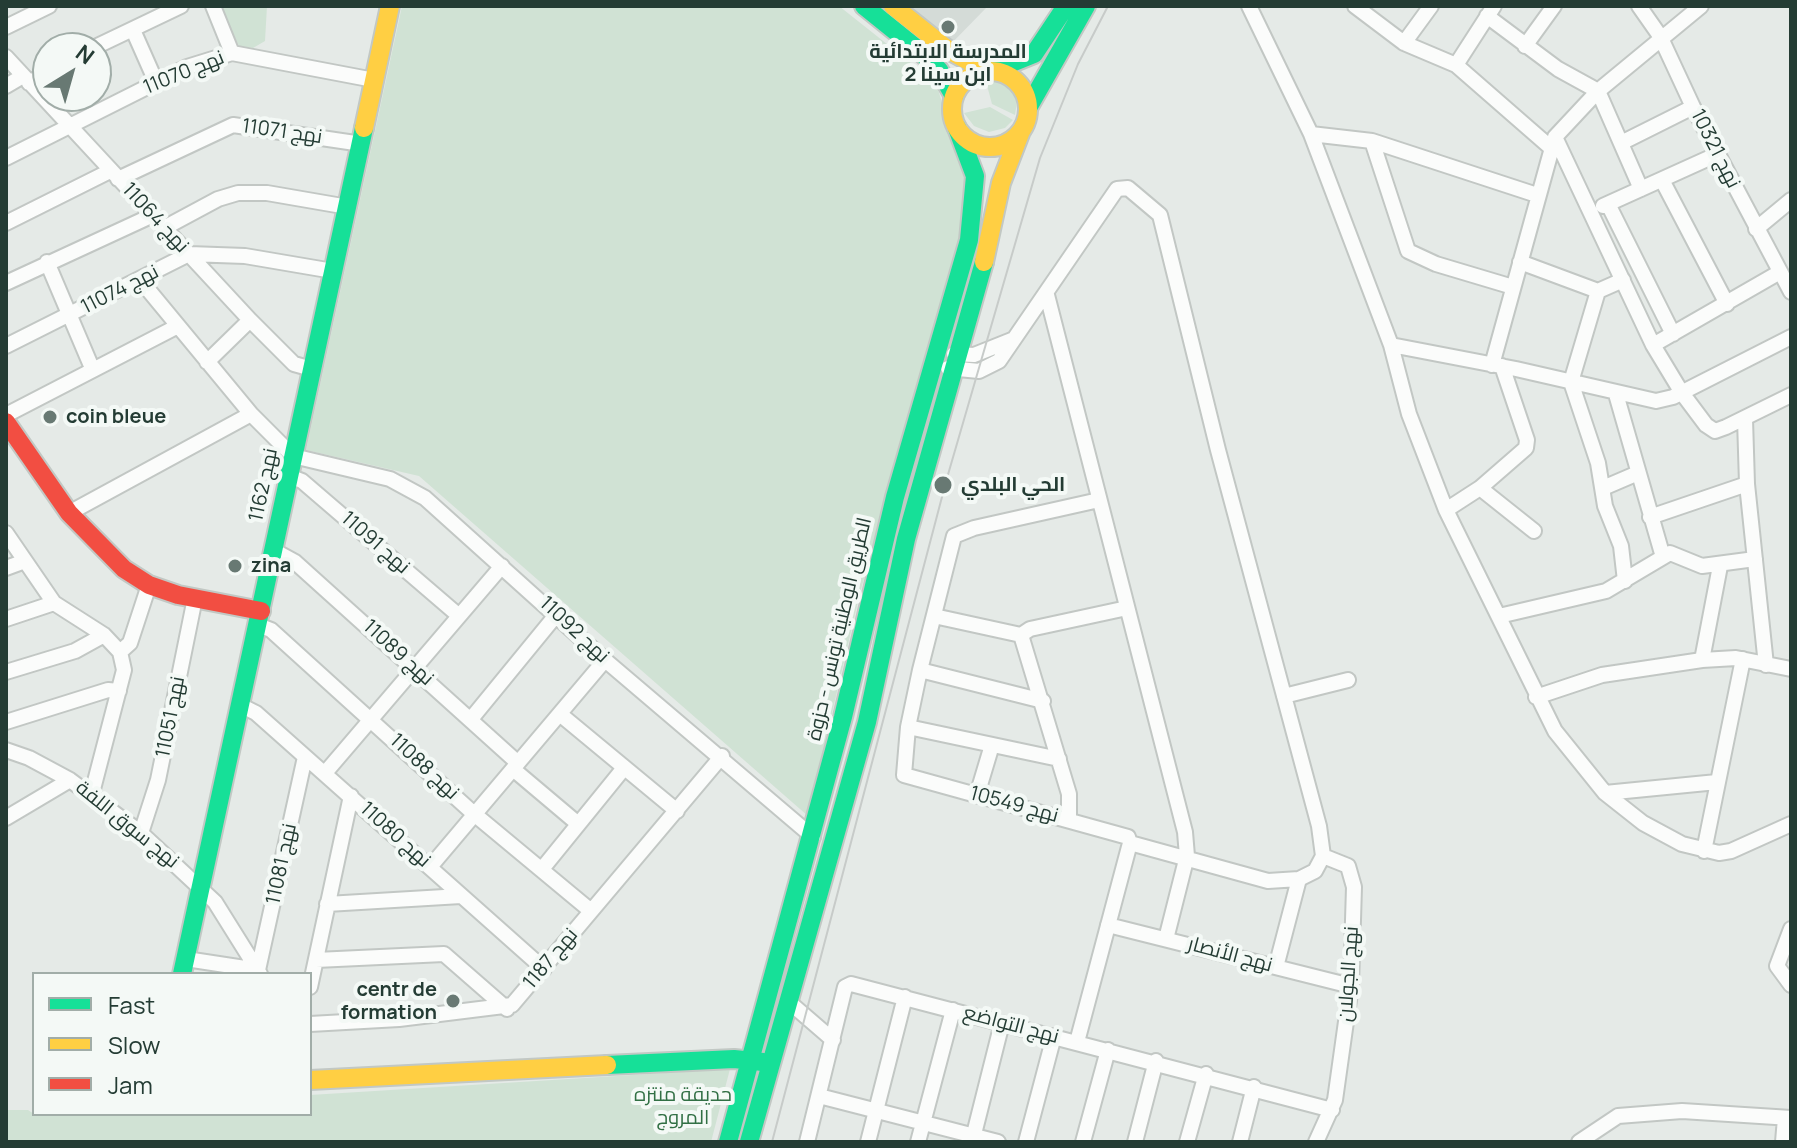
<!DOCTYPE html>
<meta charset="utf-8">
<style>
body{margin:0}
#map{position:relative;width:1797px;height:1148px;overflow:hidden;background:#e5eae7;font-family:Manrope,sans-serif}
canvas{display:block}
.frame{position:absolute;inset:0;border:8px solid #243c34;pointer-events:none}
.legend{position:absolute;left:32px;top:972px;width:280px;height:144px;box-sizing:border-box;background:#f4f9f6;border:2px solid #a1ada8;margin:0;padding:10px 14px;list-style:none;font-size:24px;color:#243c34}
.legend li{display:flex;align-items:center;gap:16px;height:40px}
.legend b{width:40px;border:2px solid #a1ada8}
.north{position:absolute;left:32px;top:32px;width:80px;height:80px;box-sizing:border-box;background:#f4f9f6;border:2px solid #a1ada8;border-radius:50%;rotate:37deg;font-size:22px;font-weight:700;line-height:32px;text-align:center;color:#243c34}
.north::after{content:'';display:block;margin:auto;width:28px;height:36px;background:#687973;clip-path:polygon(50% 0,100% 100%,50% 72%,0 100%)}
</style>
<div id="map">
<canvas width="1797" height="1148"></canvas>
<div class="frame"></div>
<ul class="legend">
<li><b style="height:10px;background:#16e098"></b>Fast</li>
<li><b style="height:10px;background:#ffcf43"></b>Slow</li>
<li><b style="height:10px;background:#f24e42"></b>Jam</li>
</ul>
<div class="north">N</div>
</div>
<script>
const g = document.querySelector('canvas').getContext('2d');
g.lineJoin = 'round';
function fillPath(path, color) { g.fillStyle = color; g.fill(path, 'evenodd'); }
const poly = rows => new Path2D(rows.map(r => 'M' + r).join(''));
function trace(path, color, width, dash) { g.strokeStyle = color; g.lineWidth = width; g.lineCap = dash ? 'butt' : 'round'; g.setLineDash(dash || []); g.stroke(path); }
function label(font, color, halo, rows, align = 'center') {
  g.font = font + ' Manrope,Cairo,sans-serif'; g.lineWidth = 8; g.setLineDash([]); g.textBaseline = 'middle'; g.strokeStyle = halo; g.fillStyle = color; for (const [text, x, y, turn = 0] of rows) {
    g.save(); g.translate(x, y); g.rotate((+turn || 0) * Math.PI / 180); g.textAlign = isNaN(turn) ? turn : align; if (halo) g.strokeText(text, 0, 0); g.fillText(text, 0, 0); g.restore();
  }
}
fillPath(poly([
 [907,6,988,6,948,47]
]), '#d4dbd7');
fillPath(poly([
 [219,6,267,6,265,41,253,48,239,46],
 [402,6,839,6,936,83,971,196,860,593,808,816,419,476,306,450],
 [985,78,1000,80,1011,89,1017,102,1015,115,992,104],
 [990,107,1013,120,1005,128,989,132,974,126,964,113],
 [730,1069,711,1142,6,1142,6,1110,28,1110,34,1114,310,1114,310,1095]
]), '#d0e2d4');
const street = poly([
 [213,6,232,53],
 [1249,6,1311,134,1391,345,1409,414,1446,510,1555,731,1605,793,1643,823,1682,844,1719,853,1731,851,1791,824],
 [1355,6,1404,43,1456,65,1550,147],
 [1639,6,1660,36,1693,107,1791,292],
 [1487,16,1558,69,1598,91,1641,189],
 [6,27,49,6],
 [133,30,156,82],
 [1404,43,1431,6],
 [1525,46,1554,6],
 [93,48,181,6],
 [6,57,250,320,294,364,312,369],
 [1456,65,1494,6],
 [29,83,48,72],
 [6,86,23,76],
 [1311,134,1372,141,1537,195],
 [1555,137,1653,345,1682,393,1706,425,1715,431,1726,427,1791,395],
 [1372,141,1408,251,1436,264,1513,287],
 [1621,143,1693,107],
 [6,158,187,67,232,53,374,80],
 [118,179,233,125,362,144],
 [1662,180,1727,304],
 [1608,204,1673,334],
 [1603,206,1718,154],
 [6,223,110,171],
 [164,228,218,199,238,193,267,193,348,207],
 [1756,229,1791,200],
 [47,262,92,368],
 [1520,262,1598,291],
 [1623,280,1598,291,1571,382,1598,463,1605,506,1621,546,1625,581],
 [141,281,251,414,293,456,390,479,425,498,605,660,813,837],
 [6,283,151,216],
 [1047,295,1185,832,1187,856,1166,939],
 [1391,345,1516,369,1656,401,1673,397,1791,337],
 [1653,345,1780,272],
 [6,346,189,254,245,256,333,271],
 [954,354,974,355,1014,339],
 [207,362,250,320],
 [1492,365,1555,137,1598,91,1701,6],
 [948,368,979,371,999,361,1117,189,1128,188,1160,215,1218,450,1319,826,1323,856],
 [1616,394,1663,557],
 [6,415,178,326],
 [1745,419,1747,484,1766,665],
 [289,476,302,481,458,615],
 [1480,488,1534,531],
 [1603,488,1638,473],
 [1446,510,1480,488,1526,448,1527,440,1502,366],
 [69,513,251,414],
 [1650,517,1747,484],
 [6,533,54,603,104,635,120,652],
 [273,550,295,562,518,763],
 [6,568,25,561],
 [934,616,1021,635],
 [1499,616,1606,591,1670,553,1702,566,1755,559],
 [6,619,54,603],
 [258,625,271,630,473,813,591,911],
 [1702,660,1720,566],
 [920,670,1043,701],
 [6,672,75,651,104,635],
 [1284,696,1348,680],
 [1536,697,1602,675,1702,660,1736,658,1791,669],
 [242,706,256,713,544,969],
 [561,715,677,811],
 [471,719,557,614],
 [6,722,108,690,119,691],
 [908,727,1059,759],
 [6,750,29,758,70,780,141,833,215,902,260,974],
 [513,769,577,823],
 [325,773,502,566],
 [92,793,124,670,120,652,130,643,149,585],
 [1605,793,1717,782],
 [977,795,992,745],
 [6,818,70,780],
 [1069,819,1069,794,1021,635,1030,629,1127,608],
 [141,833,158,780,195,598],
 [1130,843,1268,881,1299,879,1315,871,1323,856],
 [1704,851,1743,659],
 [430,867,605,660],
 [542,869,624,768],
 [327,904,461,896],
 [1108,925,1351,986],
 [1791,929,1777,966,1791,985],
 [186,959,258,970,305,757],
 [316,960,444,954,507,1009],
 [1276,967,1299,879],
 [310,987,351,796],
 [789,1002,833,1040],
 [310,1024,399,1019,512,1005,722,756],
 [1077,1042,1130,843,1128,837,904,775,908,727,920,670,954,536,974,528,1099,500],
 [819,1096,998,1142],
 [807,1142,845,987,851,984,1332,1110],
 [868,1142,905,997],
 [918,1142,953,1010],
 [972,1142,1002,1023],
 [1026,1142,1054,1036],
 [1083,1142,1108,1050],
 [1135,1142,1156,1061],
 [1187,1142,1206,1074],
 [1240,1142,1254,1087],
 [1316,1142,1335,1100,1351,986,1354,887,1348,866,1323,856],
 [1579,1142,1618,1116,1682,1111,1791,1118],
 [1783,1142,1785,1118]
]);
const fast = poly([
 [864,6,921,52,939,70,954,96],
 [992,71,1034,54,1066,6],
 [1028,108,1086,6],
 [182,974,364,128],
 [607,1065,734,1059,763,1062],
 [728,1142,843,717,895,497,969,240,975,176,957,128],
 [749,1142,867,722,906,539,984,262]
]);
const slow = poly([
 [893,6,947,49,987,71],
 '952 109a38 38 0 1 1 76 0a38 38 0 1 1-76 0Z',
 [364,128,390,6],
 [984,262,1001,183,1021,131],
 [310,1080,607,1065]
]);
const jam = poly([
 [6,422,69,513,124,569,149,585,178,595,261,611]
]);
trace(street, '#c2c7c4', 18);
trace(fast, '#c2c8c4', 22);
trace(slow, '#c2c8c4', 22);
trace(jam, '#c2c8c4', 22);
trace(street, '#fbfcfb', 14);
trace(fast, '#16e098', 18);
trace(slow, '#ffcf43', 18);
trace(jam, '#f24e42', 18);
trace(poly([
 [772,1142,947,478,1040,158,1078,64,1108,6]
]), '#c7cbc9', 2);
for (const [x, y, r, color] of [
 [948,27,8,"#687973"],
 [50,417,8,"#687973"],
 [943,485,10,"#687973"],
 [235,566,8,"#687973"],
 [453,1001,8,"#687973"]
]) { const dot = new Path2D(); dot.arc(x, y, r, 0, 2 * Math.PI); g.fillStyle = color; g.fill(dot); trace(dot, '#f4f9f6', 3); }
label('bold 20px', '#243c34', '#f4f9f6', [
 ["المدرسة الابتدائية",948,52,"center"],
 ["ابن سينا 2",948,75,"center"],
 ["coin bleue",66,417],
 ["الحي البلدي",961,485],
 ["zina",251,566],
 ["centr de",437,990,"right"],
 ["formation",437,1013,"right"]
], 'left');
label('20px', '#243c34', '#f4f9f6', [
 ["نهج 11070",184,73,-22],
 ["نهج 11071",282,132,8],
 ["نهج 10321",1715,149,63],
 ["نهج 11064",155,218,47],
 ["نهج 11074",120,290,-27],
 ["نهج 1162",264,485,-78],
 ["نهج 11091",375,543,41],
 ["الطريق الوطنية تونس - حزوة",840,629,-77],
 ["نهج 11092",574,630,43],
 ["نهج 11089",398,653,42],
 ["نهج 11051",171,717,-79],
 ["نهج 11088",424,767,43],
 ["نهج 10549",1014,805,15],
 ["نهج سوق اللفة",127,825,39],
 ["نهج 11080",395,835,42],
 ["نهج 11081",282,864,-78],
 ["نهج الأنصار",1230,955,15],
 ["نهج 1187",551,959,-50],
 ["نهج الجولان",1349,974,-86],
 ["نهج التواضع",1011,1025,15]
]);
label('20px', '#327045', '#f4f9f6', [
 ["حديقة منتزه",683,1095],
 ["المروج",683,1118]
]);
</script>
